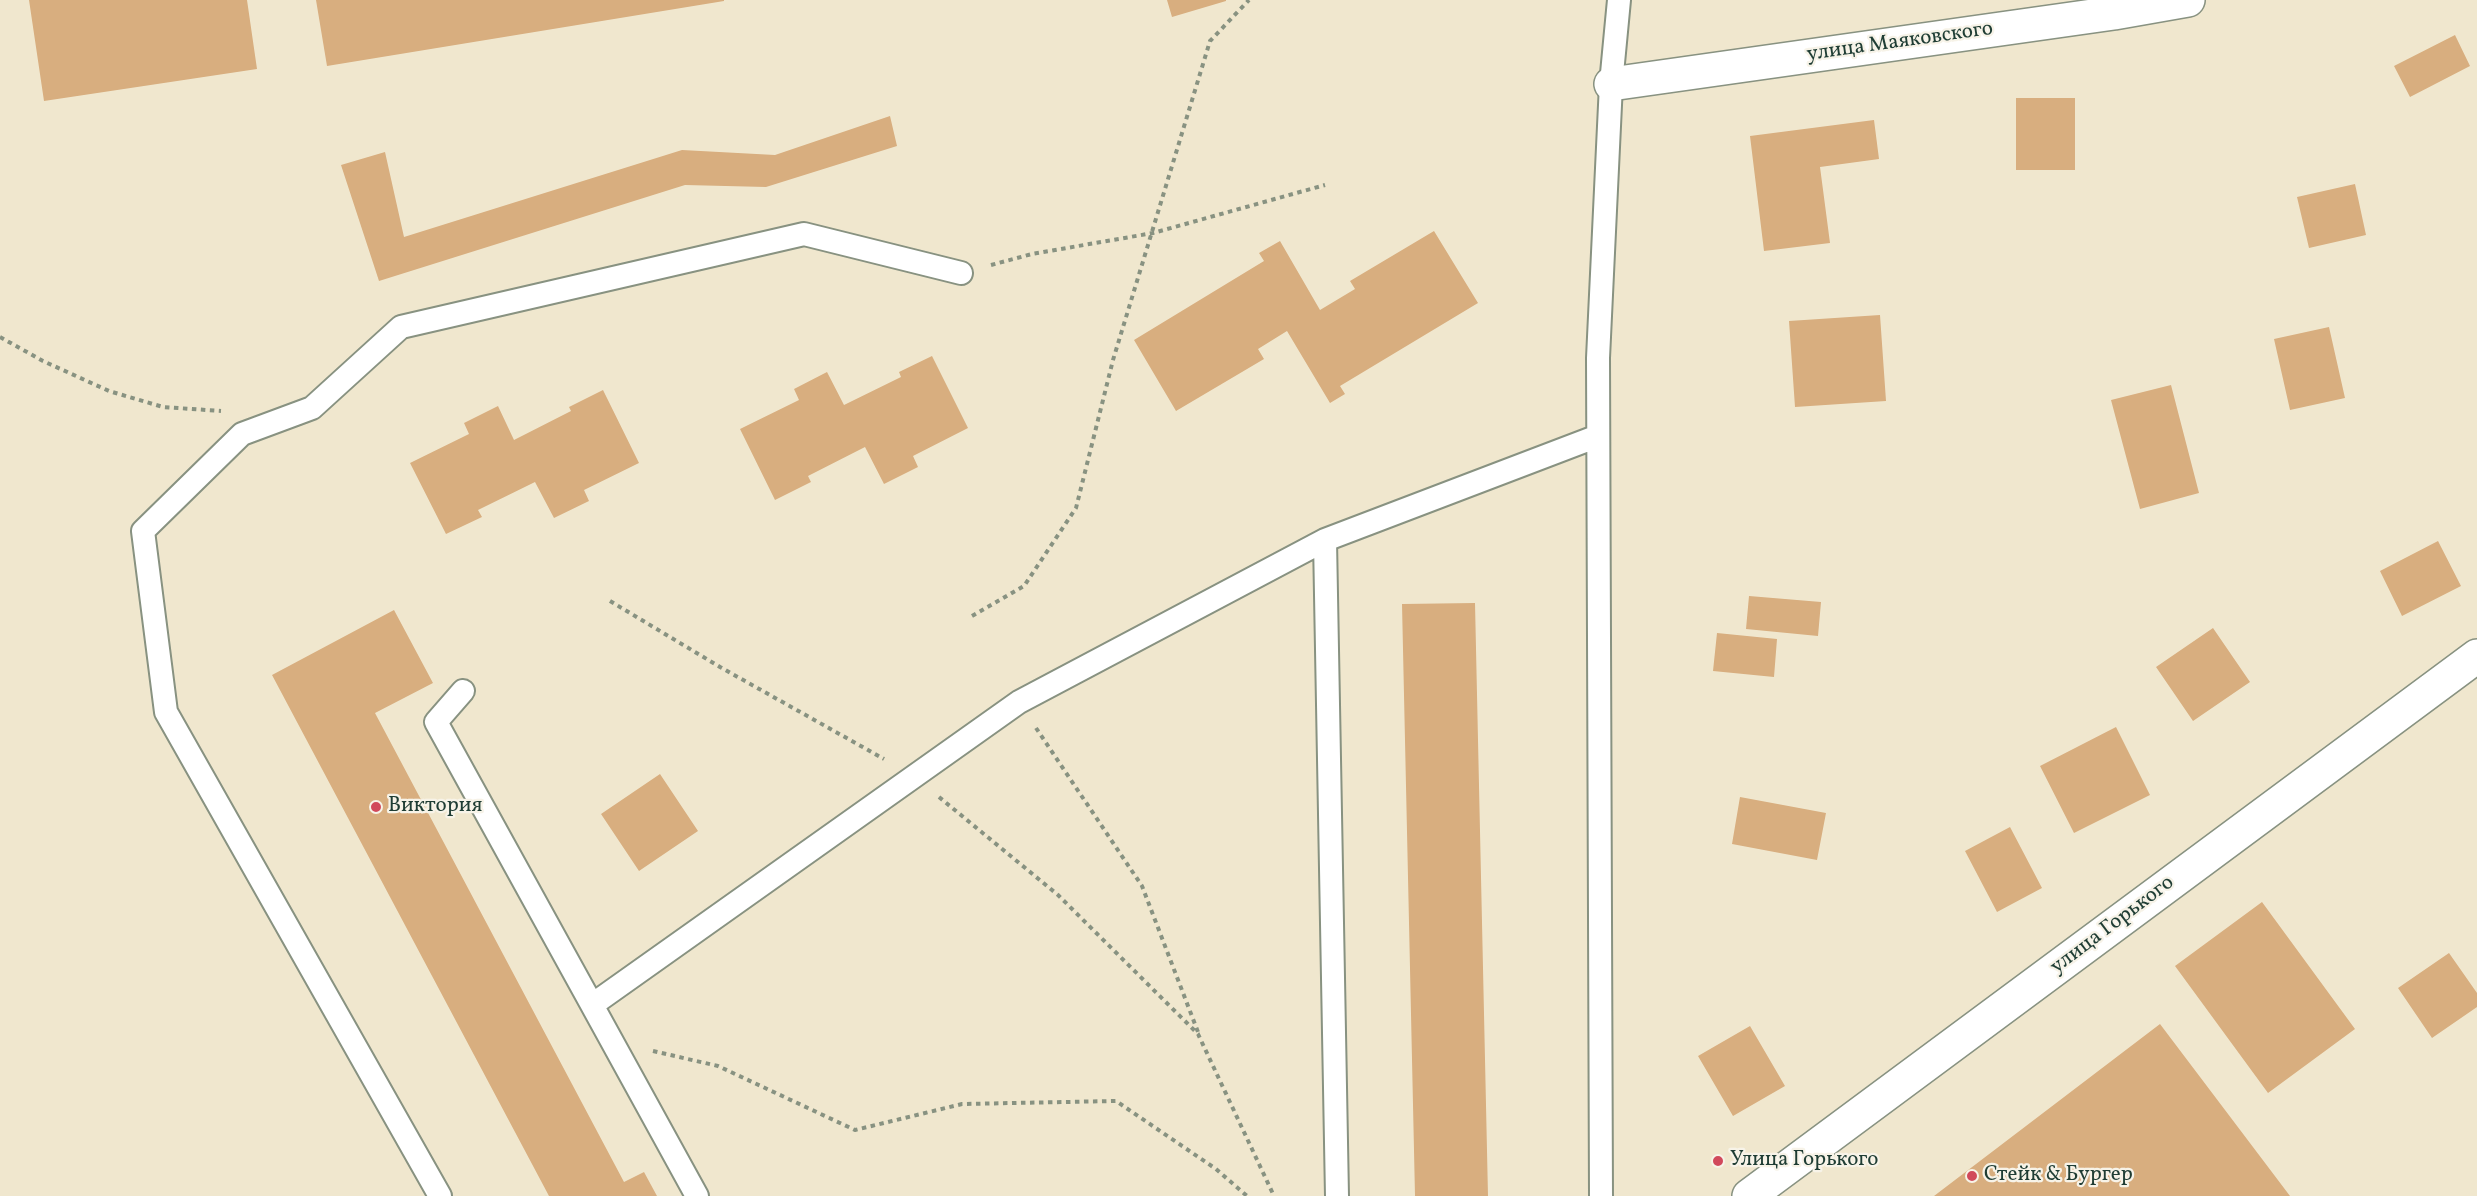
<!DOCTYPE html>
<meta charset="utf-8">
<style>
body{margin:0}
canvas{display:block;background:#f0e7ce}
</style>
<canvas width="2477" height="1196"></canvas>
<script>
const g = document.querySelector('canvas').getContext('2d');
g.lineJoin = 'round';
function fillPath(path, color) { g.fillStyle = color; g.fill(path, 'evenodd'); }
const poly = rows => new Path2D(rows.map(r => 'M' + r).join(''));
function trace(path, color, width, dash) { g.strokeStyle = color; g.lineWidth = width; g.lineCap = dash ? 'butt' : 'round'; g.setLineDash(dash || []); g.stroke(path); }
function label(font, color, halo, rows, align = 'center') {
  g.font = font + ' Vollkorn,serif'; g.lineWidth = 4.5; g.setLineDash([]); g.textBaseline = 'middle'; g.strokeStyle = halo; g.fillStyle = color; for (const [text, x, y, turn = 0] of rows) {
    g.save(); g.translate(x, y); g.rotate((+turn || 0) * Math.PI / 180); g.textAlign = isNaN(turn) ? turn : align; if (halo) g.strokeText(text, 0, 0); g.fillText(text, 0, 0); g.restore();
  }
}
fillPath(poly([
 [29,0,247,0,257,69,44,101],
 [316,0,724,0,724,1,327,66],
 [1167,0,1226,0,1226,1,1172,17],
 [2455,35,2470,66,2410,97,2394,66],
 [2016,98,2075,98,2075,170,2016,170],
 [890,116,897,146,766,187,685,185,379,281,341,165,385,152,404,237,682,150,775,155],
 [1874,120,1879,159,1820,167,1830,243,1764,251,1750,136],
 [2355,184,2366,235,2309,248,2297,197],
 [1434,231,1478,303,1340,386,1345,394,1330,403,1287,331,1258,349,1264,359,1176,411,1134,340,1264,261,1259,253,1280,241,1320,310,1355,289,1350,281],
 [1880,315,1886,401,1795,407,1789,321],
 [2329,327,2345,398,2290,410,2274,339],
 [932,356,968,428,913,456,918,467,884,484,865,447,808,476,811,482,775,500,740,429,799,400,794,389,827,372,844,405,901,377,899,372],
 [2171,385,2199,493,2140,509,2111,400],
 [603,390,639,463,584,490,589,501,554,518,535,482,478,510,482,517,446,534,410,463,469,434,464,423,498,406,514,440,571,411,569,407],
 [2438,541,2461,586,2402,616,2380,571],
 [1749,596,1821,602,1818,636,1746,629],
 [1475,603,1488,1196,1415,1196,1402,604],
 [394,610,433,683,375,713,624,1182,644,1172,657,1196,549,1196,272,675],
 [2213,628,2250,682,2193,721,2156,667],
 [1717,633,1777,639,1774,677,1713,671],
 [2116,727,2150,795,2074,833,2040,766],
 [660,774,698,831,639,871,601,814],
 [1740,797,1826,813,1817,860,1732,844],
 [2010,827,2042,888,1997,912,1965,851],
 [2262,902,2355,1029,2268,1093,2175,966],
 [2449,953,2477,993,2477,1007,2432,1038,2398,988],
 [2160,1024,2290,1196,1934,1196],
 [1750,1026,1785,1086,1733,1116,1698,1056]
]), '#d8ae7f');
const lane = poly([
 [1325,540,1337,1196],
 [463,691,436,722,592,1005],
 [440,1196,166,712,143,531,242,434,312,408,401,327,804,234,961,273],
 [697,1196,592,1005,1019,702,1325,540,1598,436],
 [1601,1196,1598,358,1611,84,1619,0]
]);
const street = poly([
 [1611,84,2114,13,2188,0]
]);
const secondary = poly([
 [1749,1196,2477,656]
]);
trace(lane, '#889281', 26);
trace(street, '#889281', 36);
trace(secondary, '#889281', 36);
trace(poly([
 [991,265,1032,254,1153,233,1325,185],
 [0,337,43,361,109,391,163,407,221,411],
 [610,601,720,667,884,759],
 [972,616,1024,586,1076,508,1113,360,1210,41,1249,0],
 [1036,728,1142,886,1198,1032],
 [939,797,1058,895,1198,1034,1274,1196],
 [653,1051,718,1066,855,1130,962,1104,1116,1101,1216,1169,1247,1196]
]), '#889281', 4, [4.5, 4.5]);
trace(lane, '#fff', 22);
trace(street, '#fff', 33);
trace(secondary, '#fff', 33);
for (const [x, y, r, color] of [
 [376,807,6,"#d1495b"],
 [1718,1161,6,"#d1495b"],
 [1972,1176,6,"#d1495b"]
]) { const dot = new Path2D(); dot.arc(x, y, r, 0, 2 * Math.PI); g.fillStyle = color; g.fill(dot); trace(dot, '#f7f3e8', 2); }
label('21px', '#1f3d34', '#f7f3e8', [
 ["улица Маяковского",1900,43,-8],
 ["улица Горького",2113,926,-37]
]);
label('21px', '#1f3d34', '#f7f3e8', [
 ["Виктория",388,807],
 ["Улица Горького",1730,1161],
 ["Стейк & Бургер",1984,1176]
], 'left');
</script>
